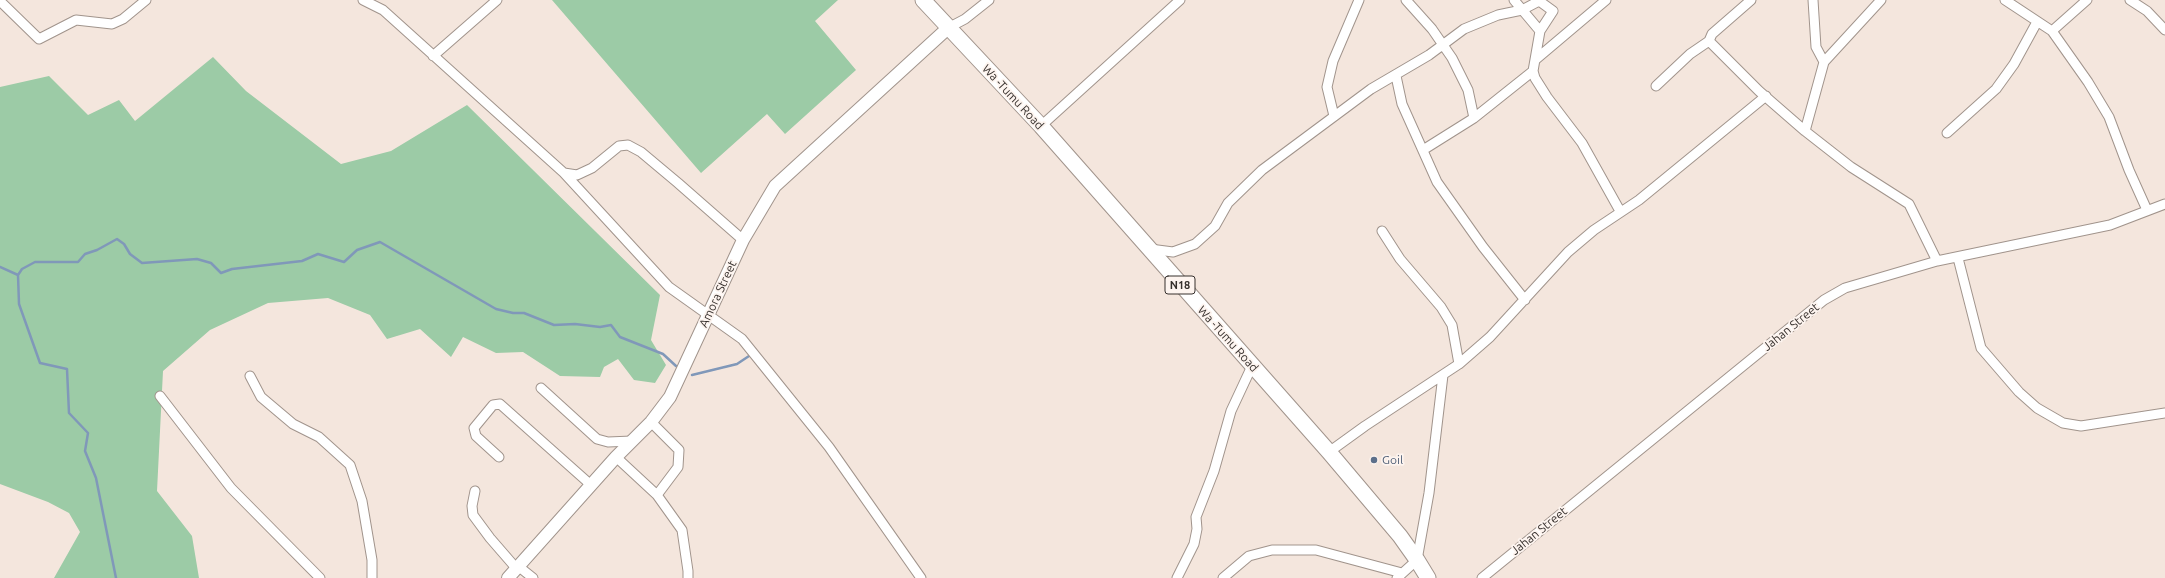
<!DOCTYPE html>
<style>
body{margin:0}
canvas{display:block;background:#f4e6dd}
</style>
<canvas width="2165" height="578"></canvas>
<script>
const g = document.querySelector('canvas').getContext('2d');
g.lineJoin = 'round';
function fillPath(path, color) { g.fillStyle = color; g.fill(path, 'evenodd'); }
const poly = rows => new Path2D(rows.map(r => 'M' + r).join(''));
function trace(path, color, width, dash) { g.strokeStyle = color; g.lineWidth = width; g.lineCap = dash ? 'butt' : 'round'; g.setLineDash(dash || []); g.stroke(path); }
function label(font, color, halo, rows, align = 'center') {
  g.font = font + ' Ubuntu,sans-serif'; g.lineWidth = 3.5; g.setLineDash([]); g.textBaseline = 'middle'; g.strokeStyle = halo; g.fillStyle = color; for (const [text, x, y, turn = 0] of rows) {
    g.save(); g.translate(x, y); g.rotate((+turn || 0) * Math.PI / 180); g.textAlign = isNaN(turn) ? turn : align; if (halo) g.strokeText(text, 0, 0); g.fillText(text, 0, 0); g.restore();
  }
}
fillPath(poly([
 [552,0,838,0,815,21,856,70,785,134,767,114,701,173],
 [213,57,246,91,341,164,391,151,467,105,660,295,651,340,666,365,655,383,634,380,618,359,604,367,600,377,560,376,523,352,496,353,463,337,451,357,420,329,387,339,370,315,328,298,268,303,210,330,163,371,157,491,192,536,199,578,54,578,80,532,69,513,48,502,0,484,0,87,49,76,88,115,119,100,135,121]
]), '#9ccba6');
trace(poly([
 [0,267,18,275,19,304,40,363,67,369,69,413,88,433,85,451,96,478,116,578],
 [18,275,22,269,35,262,78,262,85,254,97,250,117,239,124,244,130,254,142,263,197,259,211,263,221,273,232,269,302,261,318,254,344,262,357,250,380,242,496,309,513,313,524,313,554,325,575,324,600,327,611,325,620,337,663,354,676,366],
 [692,375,737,364,749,356]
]), '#8098b9', 2.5);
const minor = poly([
 [363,0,383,10,564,173,577,175,592,168,619,146,628,145,641,152,678,183,743,240],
 [1406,0,1432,29,1452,58,1468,90,1474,118],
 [1514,0,1540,31],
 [1538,0,1553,11,1540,31,1533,71,1535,78,1547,97,1582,143,1620,211],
 [1813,0,1816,47,1824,62],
 [2005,0,2052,31,2088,82,2109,117,2129,170,2147,210],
 [2130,0,2147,11,2165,30],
 [0,1,39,39,76,20,112,24,123,19,146,0],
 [948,28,965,19,989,0],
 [2052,31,2087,0],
 [1709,41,1759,91,1805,131,1851,167,1909,204,1937,261],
 [433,56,497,0],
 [1535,60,1606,0],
 [1396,76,1402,104,1437,182,1483,247,1525,300],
 [1656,86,1690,54,1709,41,1712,34,1751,0],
 [1334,116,1327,87,1333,61,1359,0],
 [1041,126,1180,0],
 [1805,131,1824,62,1881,0],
 [1947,133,1996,89,2014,64,2037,22],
 [1423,150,1474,118,1533,71],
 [564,173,669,287,742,339,829,447,921,578],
 [1382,231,1400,259,1441,307,1452,325,1459,364],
 [1150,249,1173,252,1195,244,1215,226,1228,203,1262,170,1371,89,1429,55,1464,29,1498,15,1522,10,1541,0],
 [1958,258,1981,348,2019,392,2037,408,2063,423,2081,426,2165,413],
 [250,376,261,397,293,424,319,437,350,465,362,501,372,560,372,578],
 [541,388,597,439,608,442,632,441],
 [160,396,231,488,320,578],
 [651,422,679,450,678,467,657,495],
 [1329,452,1365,426,1459,364,1490,337,1568,252,1594,230,1639,200,1766,96],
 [499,457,476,436,474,428,493,405,500,404,591,485],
 [616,457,657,495,682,530,688,571,688,578],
 [475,491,472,506,473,515,490,538,516,568],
 [518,566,533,578],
 [1177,578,1194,544,1197,529,1196,517,1214,471,1231,411,1252,366],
 [1223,578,1249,556,1272,550,1316,550,1402,573],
 [1397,578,1417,560,1429,493,1443,375],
 [1482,578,1824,300,1845,288,1937,261,2110,225,2165,204]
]);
const tertiary = poly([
 [508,578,616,457,651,422,670,397,743,240,775,186,948,28]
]);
const trunk = poly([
 [923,0,1041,126,1329,452,1400,536,1417,560,1428,578]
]);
trace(minor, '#a1948c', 11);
trace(tertiary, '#a1948c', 14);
trace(trunk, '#a1948c', 17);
trace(minor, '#fff', 9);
trace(tertiary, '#fff', 12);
trace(trunk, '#fff', 15);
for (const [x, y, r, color] of [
 [1374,460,4,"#5c6f8a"]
]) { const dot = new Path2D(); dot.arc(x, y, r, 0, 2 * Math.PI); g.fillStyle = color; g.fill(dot); trace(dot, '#fdf4ef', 1.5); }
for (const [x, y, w] of [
 [1180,285,30]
]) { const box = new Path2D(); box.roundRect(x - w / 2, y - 9, w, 18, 3); g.fillStyle = '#fdf4ef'; g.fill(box); trace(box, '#36302d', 1); }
label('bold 11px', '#36302d', null, [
 ["N18",1180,285]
]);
label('12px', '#36302d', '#fdf4ef', [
 ["Wa -Tumu Road",1013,97,47],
 ["Amora Street",718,294,-65],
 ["Jahan Street",1791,327,-39],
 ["Wa -Tumu Road",1228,339,48],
 ["Jahan Street",1539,531,-39]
]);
label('12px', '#4e5e75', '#fdf4ef', [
 ["Goil",1382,460]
], 'left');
</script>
